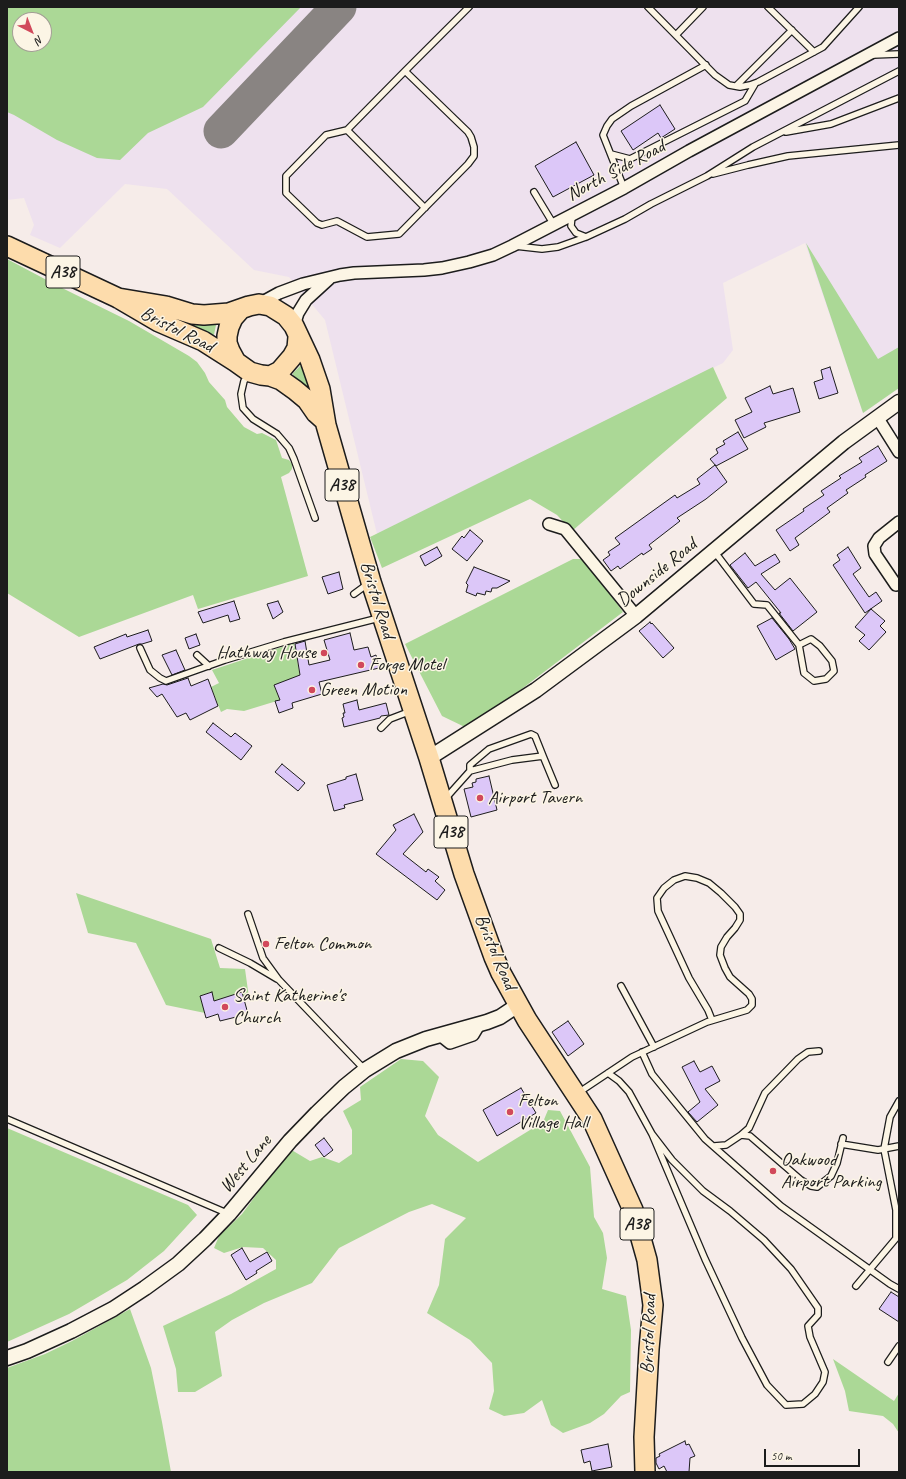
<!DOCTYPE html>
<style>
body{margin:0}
#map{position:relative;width:906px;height:1479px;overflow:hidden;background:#f6ece9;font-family:Caveat,sans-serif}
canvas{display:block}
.frame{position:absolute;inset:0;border:8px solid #1c1c1c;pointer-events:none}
.north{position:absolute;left:12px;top:12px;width:40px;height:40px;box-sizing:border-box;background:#fcf5e5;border:1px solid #a29e95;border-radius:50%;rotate:138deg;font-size:11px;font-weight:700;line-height:16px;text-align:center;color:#1c1c1c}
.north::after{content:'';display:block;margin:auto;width:14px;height:18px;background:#d1495b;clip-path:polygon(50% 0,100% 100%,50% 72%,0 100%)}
.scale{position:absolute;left:764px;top:1449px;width:96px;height:18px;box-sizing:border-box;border:2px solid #1c1c1c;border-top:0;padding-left:5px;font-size:12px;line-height:14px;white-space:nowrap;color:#1c1c1c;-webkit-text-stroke:3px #fcf5e5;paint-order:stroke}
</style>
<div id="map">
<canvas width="906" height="1479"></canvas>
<div class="frame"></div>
<div class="north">N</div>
<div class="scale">50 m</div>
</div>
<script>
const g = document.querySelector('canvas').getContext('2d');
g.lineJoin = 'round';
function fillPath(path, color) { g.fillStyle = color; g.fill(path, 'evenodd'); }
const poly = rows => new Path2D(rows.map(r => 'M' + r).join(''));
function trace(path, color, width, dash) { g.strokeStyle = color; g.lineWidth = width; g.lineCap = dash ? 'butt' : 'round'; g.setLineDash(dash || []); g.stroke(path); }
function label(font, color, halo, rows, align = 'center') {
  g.font = font + ' Caveat,sans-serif'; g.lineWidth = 3; g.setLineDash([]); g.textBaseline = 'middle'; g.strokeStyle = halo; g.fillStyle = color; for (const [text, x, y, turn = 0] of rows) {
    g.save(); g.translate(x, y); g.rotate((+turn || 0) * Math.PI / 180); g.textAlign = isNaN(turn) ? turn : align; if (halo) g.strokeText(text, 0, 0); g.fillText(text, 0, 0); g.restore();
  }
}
fillPath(poly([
 [7,7,899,7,899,388,863,413,805,243,723,283,733,350,723,363,377,534,325,320,289,277,254,270,167,189,125,184,60,248,30,235,34,225,24,198,7,200],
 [20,20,44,20,44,44,20,44]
]), '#eee1ee');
fillPath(poly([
 [7,7,301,7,203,107,148,133,120,160,97,158,57,140,14,115,7,112],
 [20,20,44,20,44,44,20,44],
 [806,243,878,359,899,347,899,388,863,413],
 [7,259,58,286,129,321,189,356,197,362,205,373,209,382,225,400,227,407,244,427,257,434,262,433,276,440,282,458,289,460,292,464,292,469,289,473,281,477,308,576,198,609,193,595,79,637,7,593],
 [164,313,215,323,216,325,214,335,193,328],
 [300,366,302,366,307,376,311,392,293,375,293,373],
 [713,367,727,398,572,531,557,515,530,499,382,568,370,537],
 [573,559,585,559,623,612,469,729,442,716,405,644],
 [294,643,300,676,274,685,280,700,244,711,227,709,221,712,211,687,219,683,212,670],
 [76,893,211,939,220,968,245,969,249,998,244,999,242,992,214,1001,211,992,200,996,205,1013,166,1005,136,943,88,933],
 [401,1059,423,1061,439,1077,425,1116,438,1135,478,1162,543,1122,548,1110,560,1111,590,1167,594,1217,603,1233,607,1258,602,1289,626,1296,631,1330,630,1392,621,1396,604,1414,590,1423,563,1433,551,1425,542,1400,524,1413,504,1416,489,1409,494,1391,492,1363,470,1340,427,1313,439,1285,445,1239,466,1218,432,1204,409,1212,339,1248,312,1283,264,1303,232,1320,215,1332,222,1376,195,1392,178,1392,176,1369,163,1326,231,1294,276,1269,276,1260,263,1248,243,1247,224,1253,214,1248,219,1236,242,1214,290,1149,310,1161,322,1157,339,1163,352,1154,352,1130,343,1111,361,1100,360,1087],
 [7,1128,188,1205,197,1215,164,1251,127,1280,69,1314,7,1342],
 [130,1309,151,1368,162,1422,171,1472,7,1472,7,1368,45,1354,72,1341],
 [833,1359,894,1401,899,1393,899,1433,893,1424,883,1416,849,1411,845,1391]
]), '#abd896');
trace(poly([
 [221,131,339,7]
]), '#898482', 35);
const building = poly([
 [660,105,675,129,661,138,658,133,633,150,621,131,660,105],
 [576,142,594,175,553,197,535,166,576,142],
 [830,367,838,393,819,399,814,382,823,379,821,370,830,367],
 [770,386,773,394,793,388,800,412,764,423,766,427,744,438,735,420,752,412,745,398,770,386],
 [738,432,748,449,716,466,710,459,718,453,716,449,725,444,723,441,738,432],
 [878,446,887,461,865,475,866,477,846,490,848,493,827,508,830,512,795,538,799,545,790,551,776,530,804,511,803,509,824,495,821,491,841,478,839,476,862,462,859,458,878,446],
 [715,465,727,482,706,499,677,518,680,521,649,545,652,549,643,555,642,553,620,569,618,566,611,571,603,560,610,555,608,552,620,544,615,538,675,495,677,498,700,484,697,479,715,465],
 [470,530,483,541,467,561,452,549,462,536,464,538,470,530],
 [437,547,442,556,425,566,420,556,437,547],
 [848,547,861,568,853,574,869,597,876,592,882,601,865,613,833,565,840,560,837,555,848,547],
 [745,553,755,566,775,554,780,562,761,574,775,590,790,578,817,612,793,631,779,613,781,613,756,582,748,588,730,565,745,553],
 [474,567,510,581,497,588,492,588,491,592,486,591,485,595,477,593,476,596,466,592,468,585,466,583,474,567],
 [339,572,343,589,328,594,322,577,339,572],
 [234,601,240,619,230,622,228,615,203,623,198,612,234,601],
 [278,601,283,612,273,619,267,604,278,601],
 [871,609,885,621,880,626,886,632,869,650,859,641,865,635,855,627,871,609],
 [772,618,789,639,795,649,776,660,757,626,772,618],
 [650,622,651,624,652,623,674,648,663,658,639,631,650,622],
 [148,630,152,641,142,644,139,644,100,659,94,647,126,634,127,637,148,630],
 [350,633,354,650,368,647,371,657,376,655,379,668,319,682,322,694,292,703,293,708,279,713,275,701,280,700,274,685,300,675,295,644,305,641,309,665,330,660,324,640,350,633],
 [196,634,200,645,189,649,185,638,196,634],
 [176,650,185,670,172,675,162,655,176,650],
 [188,678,191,686,208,679,218,706,190,720,186,713,177,717,162,694,157,697,149,688,163,684,167,685,188,678],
 [357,700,359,710,386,703,389,715,381,716,380,718,344,727,342,718,344,717,343,713,345,713,343,704,357,700],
 [213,723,231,737,235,733,252,746,241,760,206,732,213,723],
 [282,764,305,783,298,791,275,772,282,764],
 [356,774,363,800,344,805,345,808,334,811,327,785,346,779,346,777,356,774],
 [489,776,497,810,471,817,464,789,473,787,472,783,476,782,476,779,489,776],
 [414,814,423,832,403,854,426,872,428,869,439,877,435,881,445,890,437,900,376,854,396,830,393,825,414,814],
 [212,992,214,1001,242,992,248,1014,220,1021,218,1014,206,1018,200,996,212,992],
 [568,1021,584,1044,568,1056,552,1032,568,1021],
 [694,1061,700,1072,712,1066,720,1081,705,1089,718,1105,697,1122,688,1112,700,1102,682,1067,694,1061],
 [521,1088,536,1113,497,1136,483,1110,521,1088],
 [324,1138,333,1150,324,1157,315,1145,324,1138],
 [242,1248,250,1262,267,1252,272,1261,256,1271,257,1273,246,1280,231,1255,242,1248],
 [891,1292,899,1297,899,1322,879,1309,891,1292],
 [685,1441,686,1445,689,1444,695,1456,690,1458,689,1472,667,1472,664,1466,659,1469,656,1463,656,1458,660,1456,659,1454,685,1441],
 [608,1444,612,1467,592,1471,590,1461,584,1463,581,1450,608,1444]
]);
fillPath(building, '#dcc7f8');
trace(building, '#1c1c1c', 1);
const service = poly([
 [648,7,715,75,729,85,740,87,750,85,758,82,823,47,859,7],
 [768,7,814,52],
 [676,35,703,7],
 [873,55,899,54],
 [405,71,468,132,471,137,474,147,474,156,468,164,399,234,367,237,337,221,322,225,317,223,286,193,286,176,326,135,347,130,405,71,469,7],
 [736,86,792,30],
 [347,130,425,208],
 [786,132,831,124,899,98],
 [611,154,630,159,745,101,755,84],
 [713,174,748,165,788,156,899,145],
 [624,188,603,135,607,126,612,119,631,106,706,65],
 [534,192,554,225],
 [572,216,571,226,576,233,586,237],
 [515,246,542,249,558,247,586,237,625,219,651,204,707,176,753,147,899,71],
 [249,374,244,381,241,394,243,408,253,419,277,434,289,448,294,459,315,518],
 [714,551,754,604,767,605,799,645,811,639,820,646,832,661,834,671,826,679,814,681,804,673,799,645],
 [354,594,369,583],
 [140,648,150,670,160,678,166,681,225,660,284,642,379,618],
 [197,655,209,666],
 [381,728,390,719,411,711],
 [470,771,470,765,489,749,531,734,535,736,543,756],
 [445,799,470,771,512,760,543,756,555,785],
 [248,914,263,958,279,980,365,1070],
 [219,948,250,963,277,979],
 [621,986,654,1047],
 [642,1052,652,1074,705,1139,781,1206,890,1284,899,1289],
 [608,1073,619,1081,629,1092,652,1134,705,1259,742,1338,767,1385,786,1405,803,1404,815,1394,823,1382,825,1372,810,1337,808,1326,818,1315,818,1308,791,1269,764,1240,730,1211,703,1191,672,1160,652,1134],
 [578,1093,632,1057,707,1022,747,1010,752,1005,752,999,749,994,730,977,725,968,720,955,721,947,727,937,735,928,740,920,740,914,735,907,721,893,709,883,697,878,685,876,674,880,664,888,657,898,658,911,689,978,708,1010,712,1020],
 [7,1119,229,1214],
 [741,1135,749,1128,765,1093,798,1059,808,1052,819,1051],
 [841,1144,878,1150,899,1146],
 [714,1146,726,1145,741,1135,750,1136,801,1180,811,1186,817,1187,831,1176,837,1163,843,1138],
 [896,1237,896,1210,884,1149,890,1117,899,1101],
 [856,1286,898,1236],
 [888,1362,899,1346]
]);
const minor = poly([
 [259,304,279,293,303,284,340,275,354,273,424,270,442,268,469,262,493,255,512,246,624,188,689,151,899,38],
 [294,326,298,313,306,300,329,279],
 [877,417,899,452],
 [549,524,565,529,636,616],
 [896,585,875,554,874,546,879,538,899,522],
 [440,1035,450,1043,473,1035,479,1025]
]);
const tertiary = poly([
 [429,758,536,690,636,616,844,442,899,402],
 [7,1358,27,1351,71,1331,113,1309,145,1288,178,1264,205,1239,229,1214,290,1141,317,1113,344,1087,365,1070,396,1051,426,1039,487,1022,500,1017,518,1005]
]);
const trunk = poly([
 [7,246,118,298,159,322,203,341,236,362],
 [118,298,166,306,192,314,204,315,229,313,249,306,259,304,270,306,286,316,294,326,310,360,320,389,326,425,371,582,429,758,464,874,494,957,501,973,527,1020,592,1119,633,1210,647,1260,653,1305,649,1349,644,1437,645,1472],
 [240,310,233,318,229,327,227,336,227,343,230,351,236,362,250,372,261,375,270,376,280,371,292,357,297,348,298,337],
 [270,376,281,380,295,390,307,400,316,413,325,421]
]);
trace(service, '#1c1c1c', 8);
trace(minor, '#1c1c1c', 14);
trace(tertiary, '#1c1c1c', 17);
trace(trunk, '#1c1c1c', 22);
trace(service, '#fcf5e5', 5.5);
trace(minor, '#fcf5e5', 11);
trace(tertiary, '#fcf5e5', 14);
trace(trunk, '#fddcac', 19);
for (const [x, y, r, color] of [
 [324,653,4,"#d1495b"],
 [361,665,4,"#d1495b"],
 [312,690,4,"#d1495b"],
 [480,798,4,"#d1495b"],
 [266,944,4,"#d1495b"],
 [225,1007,4,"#d1495b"],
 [510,1112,4,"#d1495b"],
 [773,1171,4,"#d1495b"]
]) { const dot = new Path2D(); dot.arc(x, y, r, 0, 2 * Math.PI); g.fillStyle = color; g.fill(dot); trace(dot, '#fcf5e5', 1.5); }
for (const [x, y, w] of [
 [63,272,34],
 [342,485,34],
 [451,832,34],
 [637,1224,34]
]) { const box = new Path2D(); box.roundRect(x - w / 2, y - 16, w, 32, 3); g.fillStyle = '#fcf5e5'; g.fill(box); trace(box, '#1c1c1c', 1); }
label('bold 18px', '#1c1c1c', null, [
 ["A38",63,272],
 ["A38",342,485],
 ["A38",451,832],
 ["A38",637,1224]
]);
label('19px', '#1c1c1c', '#fcf5e5', [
 ["North Side Road",616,171,-28],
 ["Bristol Road",177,330,27],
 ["Downside Road",657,573,-39],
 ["Bristol Road",377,600,73],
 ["Bristol Road",495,952,67],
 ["West Lane",246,1164,-50],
 ["Bristol Road",649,1334,-88]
]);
label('19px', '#1c1c1c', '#fcf5e5', [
 ["Hathway House",316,653,"right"],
 ["Forge Motel",369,665],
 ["Green Motion",320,690],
 ["Airport Tavern",488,798],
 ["Felton Common",274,944],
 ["Saint Katherine's",233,996],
 ["Church",233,1018],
 ["Felton",518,1101],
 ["Village Hall",518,1123],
 ["Oakwood",781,1160],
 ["Airport Parking",781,1182]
], 'left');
</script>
